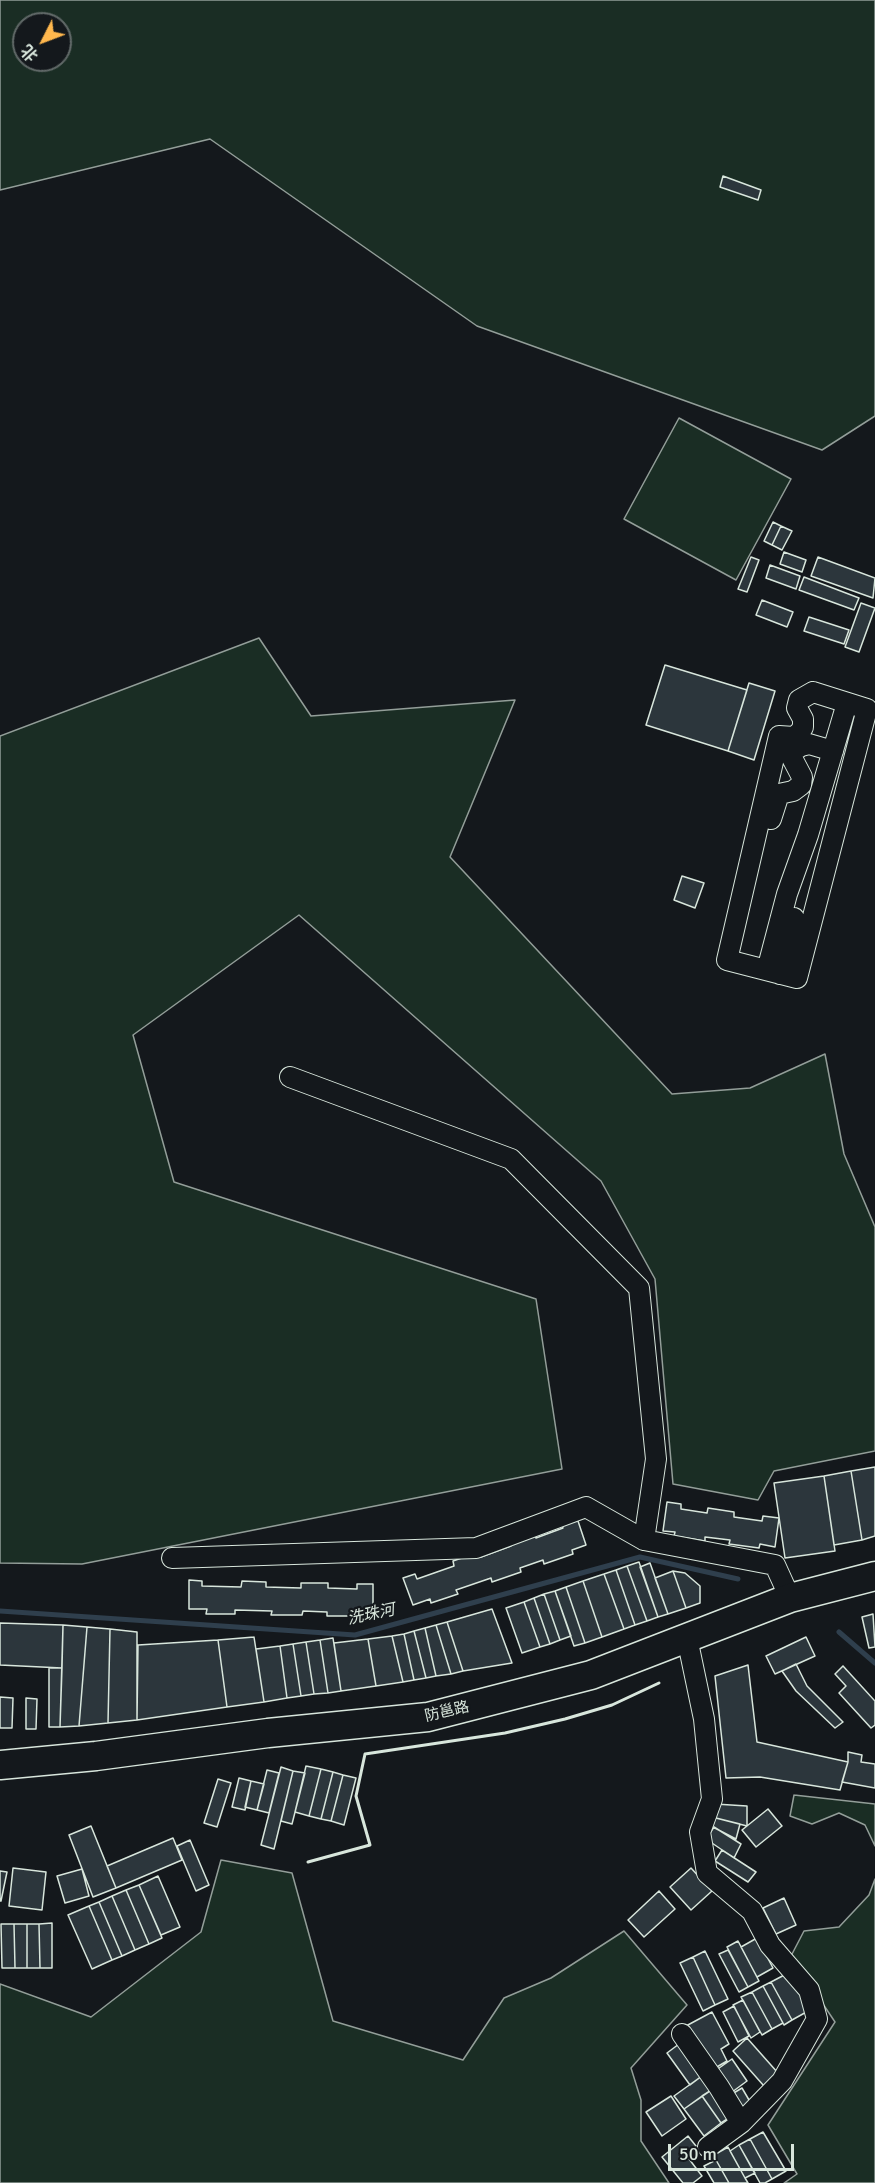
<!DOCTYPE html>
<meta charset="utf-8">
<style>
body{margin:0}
#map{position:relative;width:875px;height:2183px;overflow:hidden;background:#14181c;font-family:Signika,"Noto Sans SC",sans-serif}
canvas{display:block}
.north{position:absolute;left:12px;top:12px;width:60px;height:60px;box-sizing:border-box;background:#14181c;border:2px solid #626a69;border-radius:50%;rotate:228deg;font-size:16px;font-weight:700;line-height:24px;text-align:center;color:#d8e6dc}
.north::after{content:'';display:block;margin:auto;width:21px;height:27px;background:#ffb74d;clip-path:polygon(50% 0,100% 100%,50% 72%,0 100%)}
.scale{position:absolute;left:668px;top:2144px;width:126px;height:27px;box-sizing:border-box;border:3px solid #d8e6dc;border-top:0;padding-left:8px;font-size:18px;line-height:21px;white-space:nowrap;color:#d8e6dc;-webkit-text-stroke:4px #14181c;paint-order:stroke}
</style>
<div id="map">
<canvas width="875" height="2183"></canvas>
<div class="north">北</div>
<div class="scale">50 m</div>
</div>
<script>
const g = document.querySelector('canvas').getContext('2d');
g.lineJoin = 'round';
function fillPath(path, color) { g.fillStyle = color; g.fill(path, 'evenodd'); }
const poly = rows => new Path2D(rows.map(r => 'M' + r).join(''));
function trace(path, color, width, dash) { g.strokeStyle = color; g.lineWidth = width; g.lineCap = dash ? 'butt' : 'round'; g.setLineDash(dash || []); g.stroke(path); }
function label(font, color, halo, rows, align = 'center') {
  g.font = font + ' Signika,"Noto Sans SC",sans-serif'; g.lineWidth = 4.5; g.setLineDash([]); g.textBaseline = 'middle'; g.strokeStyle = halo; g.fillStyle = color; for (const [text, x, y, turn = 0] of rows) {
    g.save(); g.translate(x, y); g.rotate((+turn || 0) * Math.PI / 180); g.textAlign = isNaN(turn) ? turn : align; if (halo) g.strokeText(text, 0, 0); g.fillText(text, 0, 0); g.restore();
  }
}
const green = poly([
 [0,0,875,0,875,416,822,450,477,326,210,139,0,190,0,0],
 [24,24,60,24,60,60,24,60,24,24],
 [679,418,791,479,736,580,624,519,679,418],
 [259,638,311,716,515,700,450,857,672,1094,750,1088,825,1054,844,1154,875,1227,875,1451,774,1471,758,1500,673,1484,655,1279,601,1181,299,915,133,1035,174,1182,536,1299,562,1469,82,1564,0,1563,0,736,259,638],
 [794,1795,875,1804,875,1846,865,1825,839,1813,812,1824,790,1816,794,1795],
 [221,1860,292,1873,333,2021,463,2060,504,1998,551,1978,624,1931,687,2005,631,2068,641,2100,641,2141,669,2183,0,2183,0,1984,91,2017,201,1932,221,1860],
 [875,1879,875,2183,784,2183,797,2174,768,2125,835,2022,791,1956,804,1931,839,1927,869,1895,875,1879]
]);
fillPath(green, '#1a2d24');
trace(green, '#939e99', 1.5);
trace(poly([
 [0,1611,355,1635,640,1557,738,1579],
 [839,1632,875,1663]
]), '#2f3f4d', 5);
const building = poly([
 [723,176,761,190,758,200,720,187,723,176],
 [773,522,781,526,772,545,764,541,773,522],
 [781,526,792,531,782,550,772,545,781,526],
 [784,552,806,560,802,572,780,564,784,552],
 [751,557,759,560,747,592,738,589,751,557],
 [818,557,875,578,873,598,811,576,818,557],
 [770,565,800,576,796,589,766,578,770,565],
 [804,577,859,598,854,610,799,590,804,577],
 [762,600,793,612,787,627,756,615,762,600],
 [861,603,875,608,859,652,845,647,861,603],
 [809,617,849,630,844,644,804,631,809,617],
 [665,665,747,690,728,751,646,725,665,665],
 [749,683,775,691,754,760,728,751,749,683],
 [682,876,704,883,695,908,674,900,682,876],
 [875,1467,875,1536,862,1540,851,1471,875,1467],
 [851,1471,862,1540,834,1545,824,1476,851,1471],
 [824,1476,835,1551,785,1558,774,1483,824,1476],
 [667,1502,681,1504,681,1509,707,1513,708,1508,734,1512,734,1517,762,1521,763,1516,779,1518,775,1547,760,1544,759,1548,729,1544,730,1540,705,1537,705,1541,674,1536,675,1532,663,1531,667,1502],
 [577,1518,586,1545,572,1550,573,1554,544,1564,543,1560,520,1568,521,1572,492,1582,491,1578,456,1590,458,1594,431,1603,430,1599,413,1605,403,1578,415,1574,417,1579,454,1566,453,1561,479,1552,481,1557,511,1546,509,1541,534,1532,536,1538,563,1528,561,1523,577,1518],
 [639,1562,658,1617,647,1621,627,1566,639,1562],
 [650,1563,668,1614,658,1617,640,1567,650,1563],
 [627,1566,647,1621,635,1625,616,1570,627,1566],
 [616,1570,635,1625,624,1629,604,1574,616,1570],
 [673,1571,686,1608,668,1614,655,1578,673,1571],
 [673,1571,685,1573,700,1586,700,1603,686,1608,673,1571],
 [604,1574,624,1629,602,1637,583,1581,604,1574],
 [189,1580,202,1581,202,1586,241,1587,242,1581,266,1582,266,1587,301,1588,301,1583,328,1583,328,1588,357,1589,357,1584,373,1584,373,1612,357,1612,357,1616,327,1616,327,1612,303,1611,302,1615,271,1615,272,1611,235,1610,235,1614,206,1614,207,1609,189,1609,189,1580],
 [583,1581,602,1637,585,1643,566,1587,583,1581],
 [566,1587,585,1643,574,1646,555,1591,566,1587],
 [555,1591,571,1636,560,1640,544,1594,555,1591],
 [544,1594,560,1640,550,1644,534,1598,544,1594],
 [534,1598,550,1644,540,1647,524,1602,534,1598],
 [524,1602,540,1647,522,1653,506,1608,524,1602],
 [492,1609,512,1663,463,1671,447,1622,492,1609],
 [873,1614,875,1647,869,1648,862,1617,873,1614],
 [447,1622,463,1671,451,1674,436,1625,447,1622],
 [0,1623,63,1625,62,1668,0,1665,0,1623],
 [63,1625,87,1627,79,1726,60,1727,63,1625],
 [436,1625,451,1674,436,1676,425,1628,436,1625],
 [87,1627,110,1629,108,1723,79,1726,87,1627],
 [425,1628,436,1676,426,1678,414,1631,425,1628],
 [110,1629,137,1632,137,1720,108,1723,110,1629],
 [414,1631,426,1678,414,1680,404,1634,414,1631],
 [404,1634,414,1680,403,1682,392,1636,404,1634],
 [392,1636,403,1682,376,1686,368,1639,392,1636],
 [254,1637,264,1702,227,1707,218,1640,254,1637],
 [806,1637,815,1656,775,1674,766,1656,806,1637],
 [333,1638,341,1691,328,1693,320,1640,333,1638],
 [368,1639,376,1686,341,1691,334,1643,368,1639],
 [218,1640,227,1707,137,1720,138,1645,218,1640],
 [320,1640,328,1693,314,1694,306,1642,320,1640],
 [306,1642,314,1694,301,1696,293,1644,306,1642],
 [293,1644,301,1696,287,1698,280,1646,293,1644],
 [280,1646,287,1698,264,1702,256,1649,280,1646],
 [796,1664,807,1686,843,1722,835,1728,796,1691,782,1671,796,1664],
 [748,1665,757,1742,848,1762,840,1790,760,1777,726,1778,715,1676,748,1665],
 [843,1666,875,1701,875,1725,871,1728,839,1693,846,1686,835,1674,843,1666],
 [49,1668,62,1668,60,1727,49,1727,49,1668],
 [0,1697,13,1698,12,1728,0,1728,0,1697],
 [26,1698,37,1699,36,1729,26,1729,26,1698],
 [848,1752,862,1755,861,1762,875,1764,875,1788,842,1782,848,1762,848,1752],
 [306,1766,321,1769,309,1816,295,1812,306,1766],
 [281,1767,293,1771,274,1849,261,1845,281,1767],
 [321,1769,333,1772,321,1819,309,1816,321,1769],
 [267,1770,279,1773,269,1813,257,1810,267,1770],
 [293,1771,305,1773,292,1824,281,1821,293,1771],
 [333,1772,343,1775,331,1821,321,1819,333,1772],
 [343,1775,356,1778,344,1825,331,1821,343,1775],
 [239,1778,251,1781,245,1810,232,1807,239,1778],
 [218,1779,231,1783,217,1827,204,1823,218,1779],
 [251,1781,264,1784,257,1810,245,1807,251,1781],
 [715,1804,747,1806,747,1826,712,1817,715,1804],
 [768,1809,782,1826,756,1847,742,1830,768,1809],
 [712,1817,740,1824,736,1839,709,1825,712,1817],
 [91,1826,116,1888,93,1897,69,1835,91,1826],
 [714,1827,741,1844,734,1858,706,1839,714,1827],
 [173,1838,182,1860,116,1888,107,1866,173,1838],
 [190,1840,209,1885,196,1891,177,1846,190,1840],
 [722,1850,756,1872,748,1882,715,1861,722,1850],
 [13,1868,46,1872,42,1910,9,1906,13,1868],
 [691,1868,712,1891,691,1910,670,1887,691,1868],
 [82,1869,89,1896,65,1903,57,1876,82,1869],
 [0,1871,7,1872,1,1901,0,1901,0,1871],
 [158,1876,180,1927,161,1935,139,1885,158,1876],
 [139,1885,162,1938,149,1944,126,1890,139,1885],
 [126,1890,149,1944,135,1950,112,1896,126,1890],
 [659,1891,675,1909,644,1937,628,1920,659,1891],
 [112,1896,135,1950,122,1956,99,1902,112,1896],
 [784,1898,796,1925,776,1934,763,1908,784,1898],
 [99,1902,122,1956,112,1960,89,1906,99,1902],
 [89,1906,112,1960,92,1969,68,1915,89,1906],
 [52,1923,52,1968,40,1968,39,1924,52,1923],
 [1,1924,14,1924,15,1968,2,1968,1,1924],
 [14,1924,27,1924,27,1968,15,1968,14,1924],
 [27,1924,39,1924,40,1968,27,1968,27,1924],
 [757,1938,773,1968,757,1977,741,1947,757,1938],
 [738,1941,759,1981,748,1987,727,1947,738,1941],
 [728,1950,748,1987,739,1992,719,1954,728,1950],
 [705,1951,728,1999,715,2005,693,1957,705,1951],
 [693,1957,715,2005,703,2011,680,1963,693,1957],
 [790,1972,810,2010,792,2020,771,1982,790,1972],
 [771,1982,792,2020,784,2025,763,1986,771,1982],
 [763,1986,783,2023,772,2029,752,1992,763,1986],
 [752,1992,772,2029,762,2035,741,1997,752,1992],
 [743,2000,760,2032,751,2038,733,2005,743,2000],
 [734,2006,749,2036,738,2042,723,2012,734,2006],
 [712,2012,729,2044,721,2049,727,2061,710,2071,686,2026,712,2012],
 [747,2038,778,2073,764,2086,733,2051,747,2038],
 [683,2041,706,2073,690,2085,667,2053,683,2041],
 [732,2059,747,2081,728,2095,712,2073,732,2059],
 [706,2073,716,2087,684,2109,674,2096,706,2073],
 [742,2088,752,2105,737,2114,727,2097,742,2088],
 [713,2089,732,2116,721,2123,702,2096,713,2089],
 [671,2096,686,2119,662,2136,646,2112,671,2096],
 [702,2096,721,2123,704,2136,684,2109,702,2096],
 [763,2132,786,2171,772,2179,750,2139,763,2132],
 [688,2136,696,2146,686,2155,702,2176,693,2183,683,2183,662,2157,688,2136],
 [750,2139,772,2179,765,2183,760,2183,739,2145,750,2139],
 [739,2145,755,2173,745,2178,730,2151,739,2145],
 [728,2147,745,2178,748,2183,729,2183,716,2160,714,2155,728,2147],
 [716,2160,729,2183,714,2183,704,2166,716,2160]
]);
fillPath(building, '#2c363c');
trace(building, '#d8e6dc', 1.5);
const minor = poly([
 [813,692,867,709,797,978,727,960,779,736,794,737,800,732,803,727,803,719,797,708,799,700,813,692],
 [771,819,779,794,793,791,801,785,802,777,791,756,795,750,801,746,809,744,833,751],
 [767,970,787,894,808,835,847,703],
 [780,974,794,918],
 [290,1077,511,1159,639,1288,656,1459,644,1540],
 [172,1558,476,1548,586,1507,644,1540,775,1565,790,1598],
 [687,1638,704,1719,712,1799,700,1832,707,1873,752,1911,770,1945,809,1990,817,2019,782,2081,741,2123,708,2147],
 [682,2034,719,2087,741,2123]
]);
const highway = poly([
 [0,1765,96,1756,268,1733,428,1717,591,1675,790,1598,875,1576]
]);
trace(minor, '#d8e6dc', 22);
trace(highway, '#d8e6dc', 31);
trace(minor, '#14181c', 20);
trace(highway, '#14181c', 28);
trace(poly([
 [308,1862,370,1845,356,1796,365,1754,505,1733,565,1719,612,1705,659,1683]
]), '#d8e6dc', 3);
label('15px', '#d8e6dc', '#14181c', [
 ["防邕路",447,1712,-13]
]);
label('italic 16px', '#d8e6dc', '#14181c', [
 ["洗珠河",371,1615,-12]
]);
</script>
